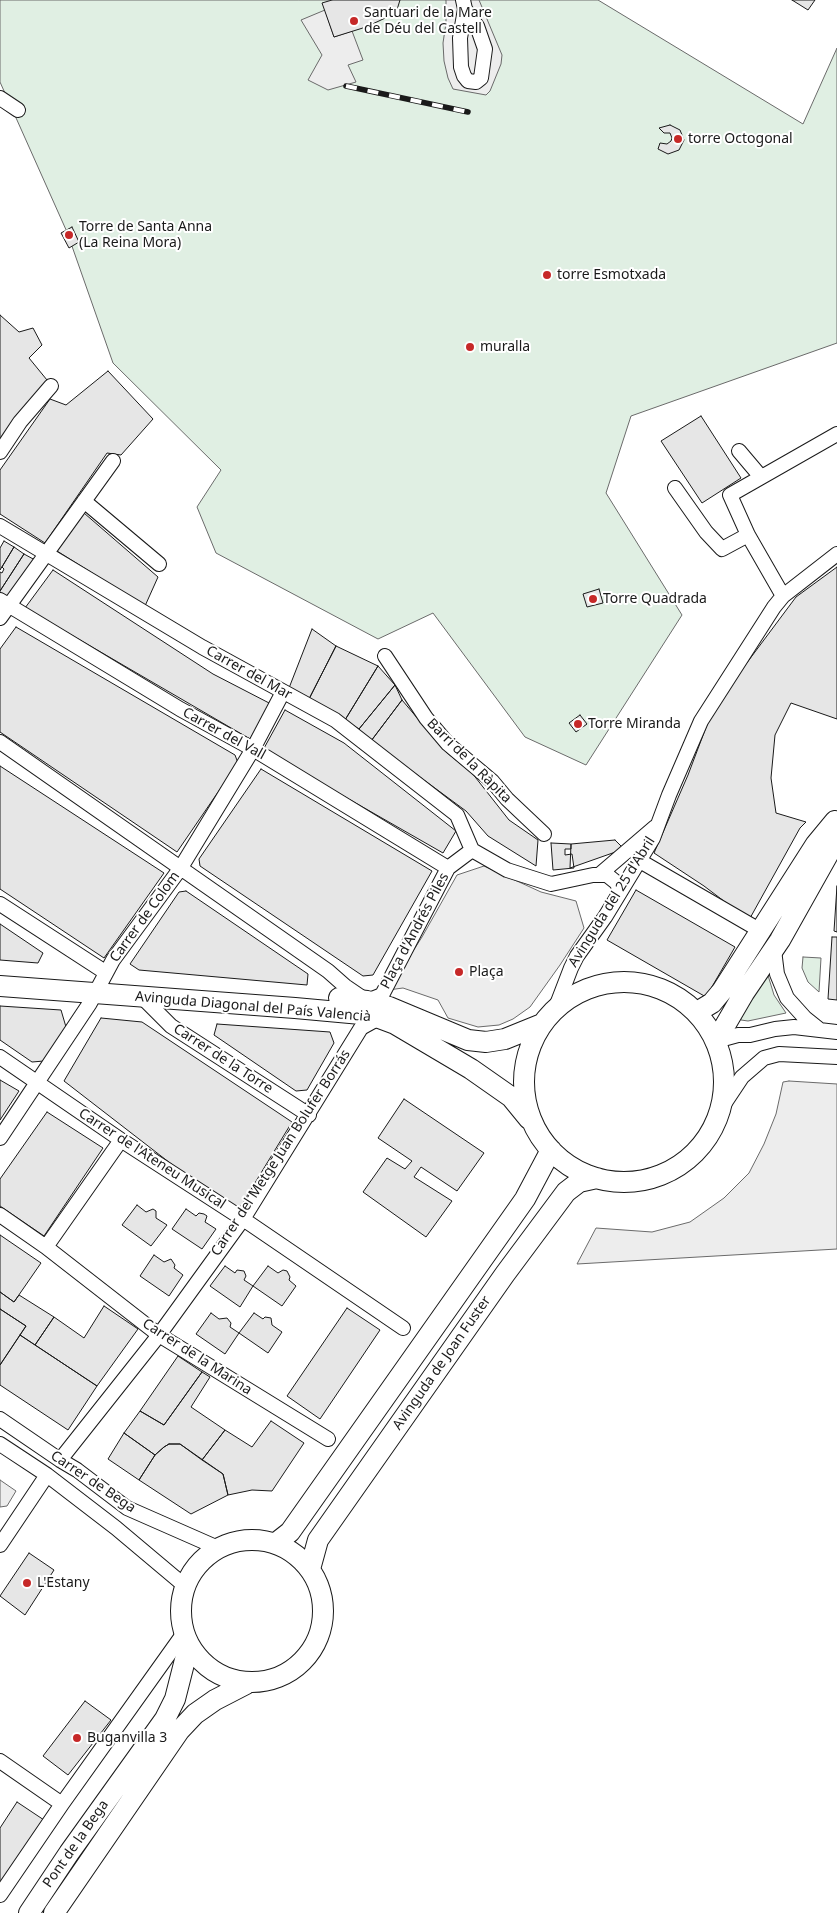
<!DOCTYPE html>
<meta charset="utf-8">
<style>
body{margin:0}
canvas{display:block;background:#fff}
</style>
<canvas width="837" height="1913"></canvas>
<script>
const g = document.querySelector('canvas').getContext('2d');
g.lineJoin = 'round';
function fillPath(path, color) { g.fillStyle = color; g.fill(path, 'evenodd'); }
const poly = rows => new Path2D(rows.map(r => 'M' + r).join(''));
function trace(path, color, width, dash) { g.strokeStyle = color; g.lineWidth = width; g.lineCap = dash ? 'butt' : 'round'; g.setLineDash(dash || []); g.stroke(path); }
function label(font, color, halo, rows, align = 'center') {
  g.font = font + ' "Noto Sans",sans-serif'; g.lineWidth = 4; g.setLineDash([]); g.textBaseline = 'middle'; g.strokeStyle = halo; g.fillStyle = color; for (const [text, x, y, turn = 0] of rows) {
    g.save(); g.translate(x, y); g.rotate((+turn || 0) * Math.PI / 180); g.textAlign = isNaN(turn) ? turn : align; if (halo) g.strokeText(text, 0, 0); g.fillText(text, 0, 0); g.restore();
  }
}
const green = poly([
 [0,0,598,0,803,124,837,48,837,343,631,416,606,493,682,615,586,765,525,737,433,613,378,639,216,553,197,507,221,470,113,363,67,232,0,82,0,0],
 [803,957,821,958,819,992,808,982,802,968,803,957],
 [767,972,774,995,786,1013,748,1021,741,1020,739,1016,767,972]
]);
fillPath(green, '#e0efe3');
trace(green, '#6a6a6a', 1);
const parking = poly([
 [446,0,479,0,502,55,501,64,490,91,486,95,453,89,448,78,444,61,443,43,446,23,446,0],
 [325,10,334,37,352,31,363,60,348,65,356,82,328,90,308,80,322,55,301,20,325,10],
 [484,866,541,892,576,901,584,928,560,965,530,1007,513,1019,499,1025,478,1027,448,1018,438,1000,403,988,388,990,422,937,457,875,484,866],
 [789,1081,837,1084,837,1249,577,1264,596,1228,652,1232,690,1222,724,1198,749,1173,764,1144,776,1114,783,1082,789,1081],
 [0,1480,16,1491,7,1506,0,1507,0,1480]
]);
fillPath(parking, '#ededed');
trace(parking, '#6a6a6a', 1);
const building = poly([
 [332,0,400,0,396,13,366,27,334,37,322,3,332,0],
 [792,0,815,0,808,10,792,0],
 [670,125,680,130,684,140,679,150,668,154,658,149,660,143,667,144,671,141,672,138,670,133,664,133,659,128,670,125],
 [72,227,79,242,69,248,61,233,72,227],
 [0,315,19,332,33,328,42,345,29,358,47,380,0,446,0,315],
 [108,371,153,419,121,455,107,453,45,543,0,514,0,470,50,399,66,405,108,371],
 [701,416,741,478,702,503,661,441,701,416],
 [84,513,158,577,145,606,57,551,84,513],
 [4,541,14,547,0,570,0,548,4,541],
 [14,547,24,554,0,591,0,572,2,573,4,569,2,567,14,547],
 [24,554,35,560,9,599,0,594,0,591,24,554],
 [837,567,837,719,791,703,775,735,771,778,776,813,806,822,800,828,749,920,704,886,654,853,688,775,708,722,740,672,796,597,837,567],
 [53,570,213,674,271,704,250,739,25,608,53,570],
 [599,589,603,603,587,607,583,594,599,589],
 [16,627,235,755,238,763,177,852,0,732,0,649,16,627],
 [312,629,336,646,309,699,289,688,312,629],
 [336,646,378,666,345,720,309,699,336,646],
 [378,666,395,685,359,729,345,720,378,666],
 [395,685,402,700,371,741,359,729,395,685],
 [402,700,446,752,472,773,509,820,538,840,536,866,488,836,466,811,371,741,402,700],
 [285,710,344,743,456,831,443,853,263,750,285,710],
 [580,715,587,724,576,732,569,723,580,715],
 [0,766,164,873,104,958,0,889,0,766],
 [261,769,432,871,373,975,363,976,200,866,199,859,261,769],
 [615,840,624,849,570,868,571,844,615,840],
 [551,843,571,844,571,849,565,849,565,855,572,854,574,868,553,870,551,843],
 [837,886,837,932,834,931,837,886],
 [636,890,735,947,706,997,607,940,636,890],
 [186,891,308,974,307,985,139,970,130,964,179,892,186,891],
 [0,924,43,953,38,963,0,960,0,924],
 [832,937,837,937,837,1000,828,999,832,937],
 [0,1006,61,1010,66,1027,44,1061,32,1062,0,1040,0,1006],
 [101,1018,142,1022,292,1122,236,1214,64,1081,101,1018],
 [217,1024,330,1032,334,1043,307,1090,296,1091,214,1035,217,1024],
 [0,1080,19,1091,0,1120,0,1080],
 [404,1099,484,1153,457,1191,421,1167,414,1177,452,1201,426,1237,363,1192,387,1158,405,1169,412,1161,378,1138,404,1099],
 [47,1112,103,1148,44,1236,0,1206,0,1179,47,1112],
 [137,1205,146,1212,153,1209,156,1211,156,1218,167,1225,151,1246,122,1225,137,1205],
 [186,1209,196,1216,199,1213,204,1214,207,1216,205,1222,216,1229,202,1249,172,1229,186,1209],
 [0,1235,41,1263,14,1302,0,1292,0,1235],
 [154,1255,164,1262,171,1259,175,1265,174,1268,183,1275,169,1296,140,1276,154,1255],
 [225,1266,235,1273,237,1270,244,1271,246,1276,244,1280,253,1286,240,1307,210,1286,225,1266],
 [268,1266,278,1273,283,1270,287,1271,290,1277,289,1280,296,1286,282,1306,253,1286,268,1266],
 [0,1292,14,1302,19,1295,54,1317,35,1345,20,1335,26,1326,0,1309,0,1292],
 [104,1306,138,1329,97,1386,35,1345,54,1317,84,1338,104,1306],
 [347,1308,380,1330,320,1419,287,1396,347,1308],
 [0,1309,26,1326,0,1365,0,1309],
 [211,1313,219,1319,227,1318,231,1323,230,1327,239,1333,225,1354,196,1334,211,1313],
 [254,1313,263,1319,265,1317,271,1318,272,1325,282,1332,268,1353,239,1333,254,1313],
 [20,1335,97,1386,68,1430,0,1385,0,1365,20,1335],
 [178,1356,202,1372,164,1425,140,1411,178,1356],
 [202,1372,210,1377,191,1407,225,1430,202,1460,180,1444,169,1444,164,1447,155,1455,124,1433,140,1411,164,1425,202,1372],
 [271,1421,304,1443,272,1491,252,1490,228,1495,223,1474,202,1460,225,1430,252,1447,271,1421],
 [124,1433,155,1455,139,1480,108,1459,124,1433],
 [169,1444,180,1444,223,1474,228,1495,191,1514,139,1480,155,1455,164,1447,169,1444],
 [29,1553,54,1570,25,1615,0,1596,29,1553],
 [85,1701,111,1720,68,1775,43,1756,85,1701],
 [17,1802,44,1820,0,1886,0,1828,17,1802]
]);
fillPath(building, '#e6e6e6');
trace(building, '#1a1a1a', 1);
const street = poly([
 [463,0,465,9,477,26,485,49,481,78,476,82,468,81,464,76,461,67,460,38,465,9],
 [0,98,18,110],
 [739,451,761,477],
 [0,452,20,422,51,386],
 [675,488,706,532,722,549,748,535],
 [84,501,159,564],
 [0,526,202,647,335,720,457,815,472,850],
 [783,596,748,535,730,495,837,434],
 [0,600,180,709,253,749,448,868],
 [0,618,113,461],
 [385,656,426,718,448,744,492,781,507,799,544,834],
 [0,742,328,971,345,986,367,1001,382,995,448,868,472,850],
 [472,850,507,870,551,884,593,875,607,875,617,883,620,892],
 [640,861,761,931],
 [599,875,655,827],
 [0,904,105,972],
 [774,950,777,974,787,998,805,1018,820,1030],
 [143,998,171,1026,309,1115],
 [556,1007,571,968,577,956,605,917,653,838,669,795,701,721,774,607,783,596,837,554],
 [716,1041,738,1035,750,1035,775,1029,794,1027,837,1032],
 [0,1057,121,1140,243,1219,403,1328],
 [722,1107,742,1077,764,1058,779,1054,837,1057],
 [0,1138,90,1003,113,960,180,869,253,749,283,692],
 [0,1215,46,1247,159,1335,328,1439],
 [46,1247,121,1140],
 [0,1419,60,1460,77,1470,127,1508,218,1548],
 [0,1444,47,1475,116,1528,185,1586],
 [60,1460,159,1335,243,1219,361,1028,379,1018],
 [0,1545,47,1475],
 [0,1761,62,1804],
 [0,1895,62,1804,184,1633]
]);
const secondary = poly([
 '524 1082a100 100 0 1 1 200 0a100 100 0 1 1-200 0Z',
 [0,986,295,1008,361,1014,379,1018,395,1024,471,1069,511,1097,529,1119],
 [339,998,367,1001,389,1007,468,1040,486,1042,505,1039,542,1024],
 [697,1012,712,1003,722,991,816,844,835,821],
 [716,1041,744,993,780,940,830,851,837,832],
 '181 1611a71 71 0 1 1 142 0a71 71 0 1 1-142 0Z',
 [276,1543,290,1532,525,1199,551,1150],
 [310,1569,318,1540,505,1274,566,1192,579,1182,597,1178],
 [29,1913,69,1853,165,1719,175,1699,189,1644],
 [54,1913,179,1731,195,1714,215,1700,246,1684]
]);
trace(street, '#1a1a1a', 16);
trace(secondary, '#1a1a1a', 22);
trace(street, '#fff', 14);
trace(secondary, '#fff', 20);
const rail = poly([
 [346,86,468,112]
]);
trace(rail, '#1a1a1a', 5.5);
trace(rail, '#fff', 4, [11]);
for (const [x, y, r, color] of [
 [354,21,5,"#c62828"],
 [678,139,5,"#c62828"],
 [69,235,5,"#c62828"],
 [547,275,5,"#c62828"],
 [470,347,5,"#c62828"],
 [593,599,5,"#c62828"],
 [578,724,5,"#c62828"],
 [459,972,5,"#c62828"],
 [27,1583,5,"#c62828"],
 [77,1738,5,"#c62828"]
]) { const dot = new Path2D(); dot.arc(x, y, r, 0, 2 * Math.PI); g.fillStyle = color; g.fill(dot); trace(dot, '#fff', 2); }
label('14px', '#1a1a1a', '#fff', [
 ["Santuari de la Mare",364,13],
 ["de Déu del Castell",364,29],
 ["torre Octogonal",688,139],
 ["Torre de Santa Anna",79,227],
 ["(La Reina Mora)",79,243],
 ["torre Esmotxada",557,275],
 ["muralla",480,347],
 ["Torre Quadrada",603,599],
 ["Torre Miranda",588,724],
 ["Plaça",469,972],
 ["L'Estany",37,1583],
 ["Buganvilla 3",87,1738]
], 'left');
label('14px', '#1a1a1a', '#fff', [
 ["Carrer del Mar",249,673,29],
 ["Carrer del Vall",224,734,29],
 ["Barri de la Ràpita",469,761,45],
 ["Avinguda del 25 d'Abril",612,902,-58],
 ["Carrer de Colom",145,917,-54],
 ["Plaça d'Andrés Piles",415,931,-62],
 ["Avinguda Diagonal del País Valencià",253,1007,5],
 ["Carrer de la Torre",223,1059,33],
 ["Carrer del Metge Juan Bolufer Borrás",281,1153,-57],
 ["Carrer de l'Ateneu Musical",152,1159,33],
 ["Carrer de la Marina",197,1357,33],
 ["Avinguda de Joan Fuster",442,1363,-55],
 ["Carrer de Bega",93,1482,34],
 ["Pont de la Bega",76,1844,-55]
]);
</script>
